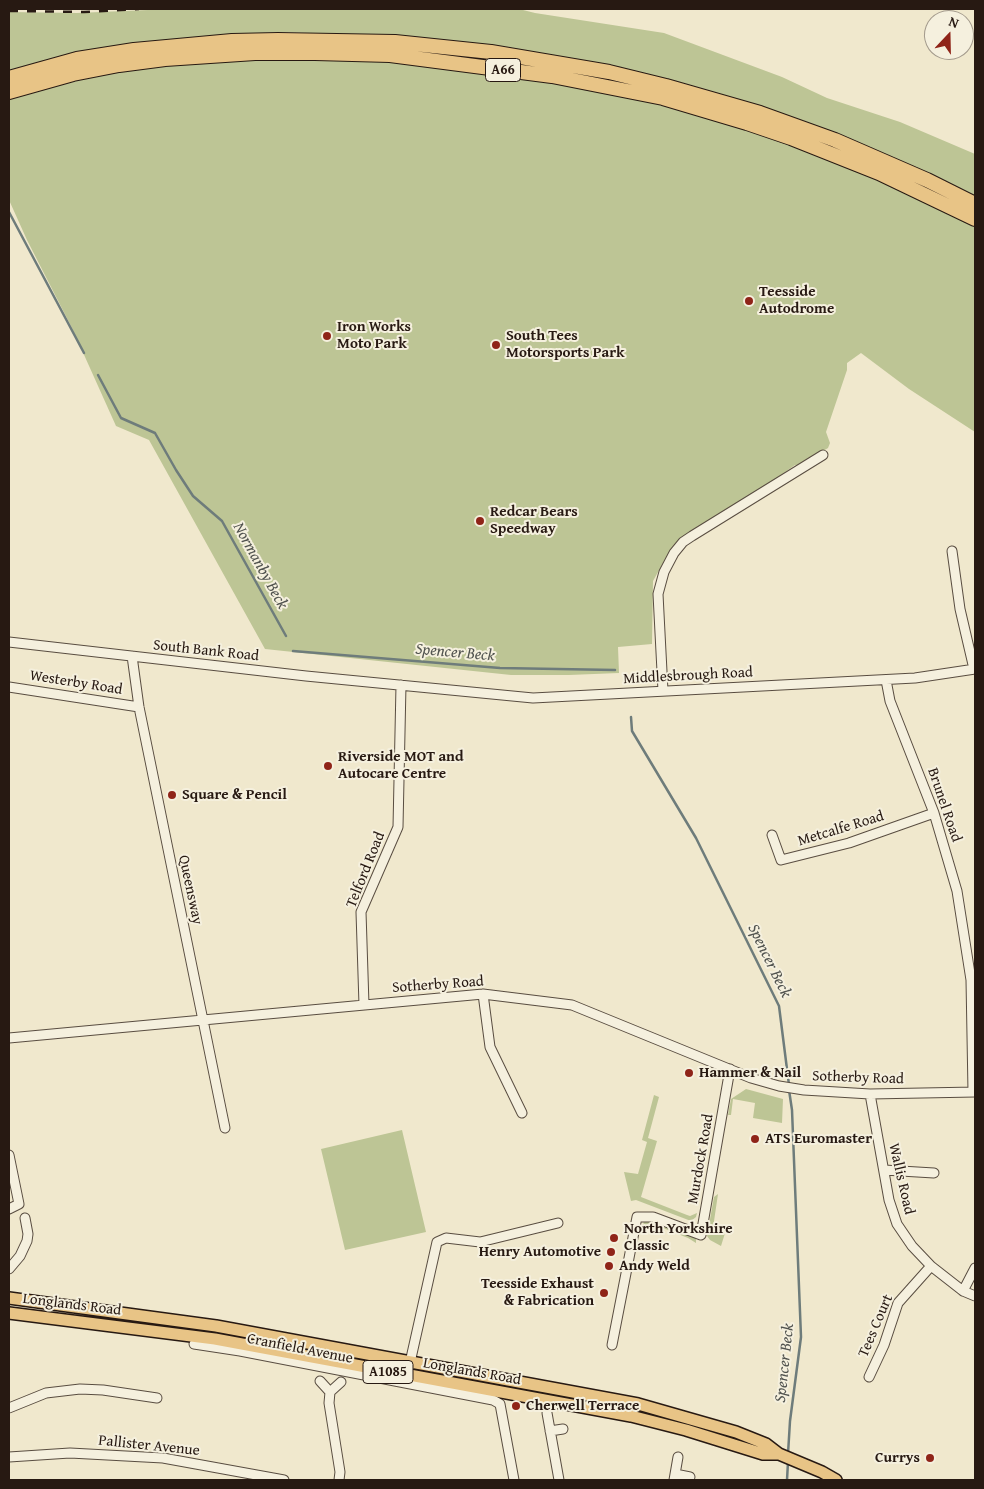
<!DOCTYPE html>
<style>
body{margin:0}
#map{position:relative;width:984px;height:1489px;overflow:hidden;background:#f0e8cd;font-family:"Gentium Book Plus",serif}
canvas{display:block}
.frame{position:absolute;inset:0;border:10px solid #271912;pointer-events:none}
.north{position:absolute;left:924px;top:10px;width:50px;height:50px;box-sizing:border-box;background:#f5f0de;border:1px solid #a39a8c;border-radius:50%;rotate:21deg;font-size:14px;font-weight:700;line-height:20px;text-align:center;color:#271912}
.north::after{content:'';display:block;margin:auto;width:18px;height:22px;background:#8f2418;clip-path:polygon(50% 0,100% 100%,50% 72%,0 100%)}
</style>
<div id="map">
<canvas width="984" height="1489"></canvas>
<div class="frame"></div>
<div class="north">N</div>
</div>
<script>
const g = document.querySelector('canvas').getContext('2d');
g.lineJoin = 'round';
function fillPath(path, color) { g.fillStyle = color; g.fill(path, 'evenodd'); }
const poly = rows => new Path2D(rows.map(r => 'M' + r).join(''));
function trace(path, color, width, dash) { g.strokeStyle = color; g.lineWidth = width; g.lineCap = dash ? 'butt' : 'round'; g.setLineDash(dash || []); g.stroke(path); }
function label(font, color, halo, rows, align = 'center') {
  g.font = font + ' "Gentium Book Plus",serif'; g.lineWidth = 4; g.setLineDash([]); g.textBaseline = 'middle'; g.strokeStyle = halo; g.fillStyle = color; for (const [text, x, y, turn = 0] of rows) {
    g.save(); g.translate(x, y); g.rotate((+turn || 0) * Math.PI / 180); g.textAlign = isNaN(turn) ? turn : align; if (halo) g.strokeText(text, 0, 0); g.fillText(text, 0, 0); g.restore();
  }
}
fillPath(poly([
 [171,9,519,9,535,13,664,33,782,77,827,98,900,122,975,154,975,198,771,111,686,84,598,64,395,36,279,32,189,38,9,74,9,12,77,13],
 [288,57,379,60,512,74,654,101,782,140,889,183,975,224,975,432,909,389,861,353,847,363,847,370,826,432,830,443,828,448,798,466,795,465,667,556,653,581,652,644,618,647,619,673,569,675,511,675,265,649,149,440,116,426,72,328,27,240,9,200,9,99,61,84,99,75,177,65],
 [746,1089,783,1099,782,1123,753,1118,755,1103,733,1099,731,1115,728,1115,731,1099],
 [654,1095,659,1097,648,1138,657,1141,641,1197,687,1215,690,1216,697,1213,696,1217,691,1221,636,1200,631,1201,624,1172,638,1174,647,1142,642,1140],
 [402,1130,426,1232,345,1250,321,1149],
 [718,1194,713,1228,726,1230,721,1246,710,1240,707,1236,714,1197],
 [644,1220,648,1220,696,1237,696,1243,688,1238,653,1224,647,1226,645,1235,642,1234]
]), '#bdc595');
trace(poly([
 [9,212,84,353],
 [98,375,121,418,155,433,176,470,193,496,222,521,286,636],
 [293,651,500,668,615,670],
 [631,717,632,731,696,838,779,1006,789,1085],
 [788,1454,790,1421,801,1337,792,1110,789,1090],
 [787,1480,788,1462]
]), '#6e7c7b', 2.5);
const minor = poly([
 [952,551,960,609,974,669],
 [9,642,306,676,533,698,915,678,975,669],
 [132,656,139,707,225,1128],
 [886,680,890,701,934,813,957,891,971,980,973,1092],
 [9,687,139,707],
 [663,691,658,594,664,572,674,553,683,542,692,536,823,455],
 [772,835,781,860,849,843,934,813],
 [483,994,490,1047,522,1113],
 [364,1005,361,912,398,827,401,685],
 [9,1038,483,994,572,1005,751,1078,779,1086,804,1090,870,1094,975,1092],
 [870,1094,889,1200,897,1224,912,1246,931,1266,963,1291,975,1296],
 [9,1155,19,1204,9,1209],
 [884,1170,934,1173],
 [9,1269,20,1256,27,1241,28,1234,25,1218],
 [963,1291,975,1268],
 [194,1344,240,1351,493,1400,500,1404,514,1480],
 [612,1345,637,1217,653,1217,701,1235,730,1069],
 [407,1376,437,1242,446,1238,480,1242,558,1223],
 [869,1377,884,1345,898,1303,931,1266],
 [320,1381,330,1392,329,1403,340,1472,339,1480],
 [330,1392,341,1382],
 [9,1408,46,1393,80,1389,103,1390,157,1398],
 [547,1413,559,1480],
 [550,1431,563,1429],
 [9,1457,70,1453,163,1458,284,1480],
 [675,1474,690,1477],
 [674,1480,678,1457]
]);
const major = poly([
 [9,1298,216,1326,638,1404,736,1432,766,1444,779,1454,822,1472,836,1480],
 [9,1313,215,1339,631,1416,686,1430,763,1454,779,1454]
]);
const highway = poly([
 [9,78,77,59,134,50,232,41,278,40,395,42,491,52,609,72,666,86,760,113,835,140,927,180,975,204],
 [9,92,73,74,119,65,165,59,255,53,315,53,390,55,552,76,663,98,747,123,791,138,879,173,975,219]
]);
trace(minor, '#594d41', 11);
trace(major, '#271912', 14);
trace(highway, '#271912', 16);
trace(minor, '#f5f0de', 9);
trace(major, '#e8c486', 11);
trace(highway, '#e8c486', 14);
trace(poly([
 [9,11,84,12,139,9]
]), '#271912', 2.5, [9, 9]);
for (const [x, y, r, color] of [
 [749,301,5,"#8f2418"],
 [327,336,5,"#8f2418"],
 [496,345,5,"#8f2418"],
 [480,521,5,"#8f2418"],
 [328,766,5,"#8f2418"],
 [172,795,5,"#8f2418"],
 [689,1073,5,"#8f2418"],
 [755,1139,5,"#8f2418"],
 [614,1238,5,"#8f2418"],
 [611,1252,5,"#8f2418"],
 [609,1266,5,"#8f2418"],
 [604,1293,5,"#8f2418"],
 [516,1406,5,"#8f2418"],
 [930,1458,5,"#8f2418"]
]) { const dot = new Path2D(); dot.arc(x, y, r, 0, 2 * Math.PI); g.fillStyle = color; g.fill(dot); trace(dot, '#f5f0de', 2); }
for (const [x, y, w] of [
 [503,70,35],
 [388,1372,50]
]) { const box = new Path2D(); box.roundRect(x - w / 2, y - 11.5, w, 23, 4); g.fillStyle = '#f5f0de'; g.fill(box); trace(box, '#271912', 1); }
label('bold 14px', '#271912', null, [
 ["A66",503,70],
 ["A1085",388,1372]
]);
label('bold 15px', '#271912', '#f5f0de', [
 ["Teesside",759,292],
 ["Autodrome",759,309],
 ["Iron Works",337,327],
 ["Moto Park",337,344],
 ["South Tees",506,336],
 ["Motorsports Park",506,353],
 ["Redcar Bears",490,512],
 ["Speedway",490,529],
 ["Riverside MOT and",338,757],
 ["Autocare Centre",338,774],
 ["Square & Pencil",182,795],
 ["Hammer & Nail",699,1073],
 ["ATS Euromaster",765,1139],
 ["North Yorkshire",624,1229],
 ["Classic",624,1246],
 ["Henry Automotive",601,1252,"right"],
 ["Andy Weld",619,1266],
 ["Teesside Exhaust",594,1284,"right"],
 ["& Fabrication",594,1301,"right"],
 ["Cherwell Terrace",526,1406],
 ["Currys",920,1458,"right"]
], 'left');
label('15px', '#271912', '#f5f0de', [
 ["South Bank Road",206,651,6],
 ["Middlesbrough Road",688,676,-3],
 ["Westerby Road",76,683,9],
 ["Brunel Road",944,805,71],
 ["Metcalfe Road",841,829,-17],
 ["Telford Road",366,870,-68],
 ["Queensway",190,890,78],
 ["Sotherby Road",438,985,-4],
 ["Sotherby Road",858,1078,2],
 ["Murdock Road",701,1159,-80],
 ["Wallis Road",901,1179,77],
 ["Longlands Road",72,1305,7],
 ["Tees Court",876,1326,-67],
 ["Cranfield Avenue",300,1349,11],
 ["Longlands Road",472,1372,10],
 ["Pallister Avenue",149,1446,6]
]);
label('italic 16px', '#51534f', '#f5f0de', [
 ["Normanby Beck",260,566,61],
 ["Spencer Beck",455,653,5],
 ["Spencer Beck",769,961,64],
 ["Spencer Beck",785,1363,-84]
]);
</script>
